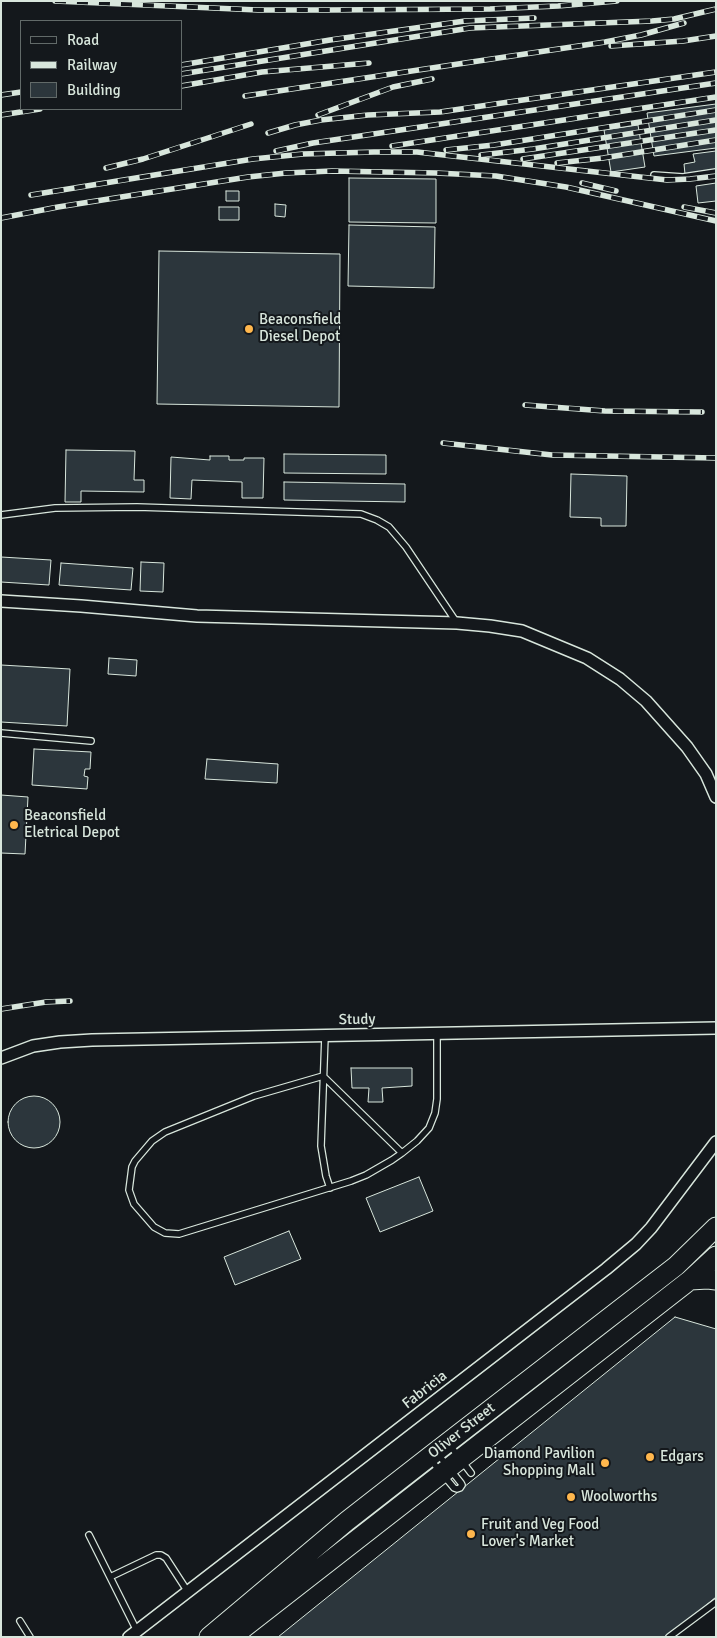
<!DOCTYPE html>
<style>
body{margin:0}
#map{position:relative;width:717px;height:1638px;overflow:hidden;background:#14181c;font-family:Signika,sans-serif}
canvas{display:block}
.frame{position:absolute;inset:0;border:2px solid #d8e6dc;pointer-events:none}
.legend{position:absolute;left:20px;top:20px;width:162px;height:90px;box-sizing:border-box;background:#14181c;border:1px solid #626a69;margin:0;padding:6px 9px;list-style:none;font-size:15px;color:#d8e6dc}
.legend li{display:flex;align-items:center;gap:10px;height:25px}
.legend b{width:25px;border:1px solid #626a69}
</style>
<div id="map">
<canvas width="717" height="1638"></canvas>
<div class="frame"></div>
<ul class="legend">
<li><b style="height:6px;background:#14181c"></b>Road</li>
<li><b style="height:6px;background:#d8e6dc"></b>Railway</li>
<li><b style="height:14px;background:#2c363c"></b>Building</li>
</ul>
</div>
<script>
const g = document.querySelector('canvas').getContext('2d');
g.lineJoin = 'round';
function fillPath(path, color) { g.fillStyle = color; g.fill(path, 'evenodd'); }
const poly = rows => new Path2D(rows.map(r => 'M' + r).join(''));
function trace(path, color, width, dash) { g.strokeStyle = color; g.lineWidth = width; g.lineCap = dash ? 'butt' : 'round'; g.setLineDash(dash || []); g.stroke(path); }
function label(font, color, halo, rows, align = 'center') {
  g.font = font + ' Signika,sans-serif'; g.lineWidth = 4; g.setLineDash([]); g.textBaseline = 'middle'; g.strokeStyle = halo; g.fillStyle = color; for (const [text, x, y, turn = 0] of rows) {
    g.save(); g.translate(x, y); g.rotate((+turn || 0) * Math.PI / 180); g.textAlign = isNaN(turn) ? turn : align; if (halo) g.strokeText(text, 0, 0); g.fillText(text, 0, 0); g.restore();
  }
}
const building = poly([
 [716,104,716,148,654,156,647,113,716,104],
 [638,125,645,167,611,172,604,130,638,125],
 [716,151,716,169,685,174,684,164,695,162,693,154,716,151],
 [349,178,436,179,436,223,349,222,349,178],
 [716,183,716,201,698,203,696,186,716,183],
 [226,191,239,191,239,201,226,201,226,191],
 [275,204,286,205,285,217,275,216,275,204],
 [219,207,239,207,239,220,219,220,219,207],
 [349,225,435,227,434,288,348,286,349,225],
 [159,251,340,254,339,407,157,404,159,251],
 [66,450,135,451,134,480,144,480,144,492,81,491,81,502,65,502,66,450],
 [284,454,386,455,386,474,284,473,284,454],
 [210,456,229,456,229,460,244,460,244,458,264,458,263,498,242,498,242,482,192,480,191,499,170,498,171,457,210,460,210,456],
 [571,474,627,476,626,526,601,526,601,518,570,517,571,474],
 [284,482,405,484,405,502,284,500,284,482],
 [1,557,51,560,49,585,1,582,1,557],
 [141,562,164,563,163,592,140,591,141,562],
 [61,563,133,568,131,590,59,585,61,563],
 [109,658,137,660,136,676,108,674,109,658],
 [1,665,70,669,67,726,1,722,1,665],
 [34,749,91,752,90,769,85,769,84,776,88,777,87,789,32,785,34,749],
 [207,759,278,764,277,783,205,779,207,759],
 [1,795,28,797,25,854,1,853,1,795],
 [351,1068,412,1068,412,1086,382,1088,383,1102,368,1102,369,1088,352,1088,351,1068],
 '8 1122a26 26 0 1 1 52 0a26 26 0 1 1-52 0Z',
 [419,1177,433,1211,380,1232,366,1198,419,1177],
 [289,1231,301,1259,235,1285,224,1257,289,1231],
 [675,1317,716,1329,716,1597,668,1637,278,1637,675,1317]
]);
fillPath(building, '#2c363c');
trace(building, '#d8e6dc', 1);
const service = poly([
 [654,175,683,177,716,172],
 [1,515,55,508,137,507,361,514,377,520,389,527,406,547,457,623],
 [1,733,91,741],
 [325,1036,321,1146,326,1176,330,1188],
 [402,1153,323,1076,254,1096,165,1132,152,1141,135,1161,132,1167,129,1190,134,1204,154,1227,165,1233,179,1234,351,1181,366,1175,392,1160,402,1153,417,1141,429,1128,435,1113,437,1099,437,1033],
 [449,1444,471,1473],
 [430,1459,454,1488,457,1489,460,1488,462,1485,461,1483,437,1453],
 [89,1535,137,1631],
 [110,1577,156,1555,161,1555,166,1558,188,1592],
 [20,1621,30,1637],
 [669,1637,716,1602]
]);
const minor = poly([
 [1,601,81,606,197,616,457,623,490,626,522,631,587,658,620,679,646,701,687,747,706,774,716,797],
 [1,1058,33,1046,60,1042,92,1040,716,1028],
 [129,1637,606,1269,636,1244,651,1228,716,1142]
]);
const trunk = poly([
 [690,1280,708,1279,716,1280],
 [209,1637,347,1521,429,1457,676,1266,716,1227],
 [232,1637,690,1280,716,1256]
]);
trace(service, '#d8e6dc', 8);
trace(minor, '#d8e6dc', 14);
trace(trunk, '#d8e6dc', 21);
trace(service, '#14181c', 5.5);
trace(minor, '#14181c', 11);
trace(trunk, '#14181c', 19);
const rail = poly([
 [55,1,258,10,327,10,490,9,558,6,617,1],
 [611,46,683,41,716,36],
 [181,65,330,40,465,21,534,18],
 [181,74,470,28,652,21,674,19,716,9],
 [181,86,262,72,369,63],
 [1,95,21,92],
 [245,96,605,42,641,35,684,23],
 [1,115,40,109],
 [318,115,393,87,432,79],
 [268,133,295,125,321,120,368,115,440,112,716,72],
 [392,146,716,97],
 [446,150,494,145,716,110],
 [276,151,313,143,716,83],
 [481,155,533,149,716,120],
 [523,159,716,130],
 [557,163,603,158,716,140],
 [106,168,143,159,251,124],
 [582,183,616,191],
 [31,195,253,159,303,154,374,152,417,152,667,180,690,179,716,176],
 [684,207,716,213],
 [1,218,58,207,248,177,286,173,332,171,436,173,496,176,566,187,716,221],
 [525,405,605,411,702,412],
 [443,443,552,455,716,458],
 [1,1009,46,1002,70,1001]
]);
trace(rail, '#d8e6dc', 5.5);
trace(rail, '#14181c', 4, [11]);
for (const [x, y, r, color] of [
 [249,329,5,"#ffb74d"],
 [14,825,5,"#ffb74d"],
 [650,1457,5,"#ffb74d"],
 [605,1463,5,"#ffb74d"],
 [571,1497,5,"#ffb74d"],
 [471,1534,5,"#ffb74d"]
]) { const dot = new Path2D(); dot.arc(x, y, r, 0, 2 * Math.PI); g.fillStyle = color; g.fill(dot); trace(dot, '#14181c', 2); }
label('15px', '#d8e6dc', '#14181c', [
 ["Beaconsfield",259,320],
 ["Diesel Depot",259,337],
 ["Beaconsfield",24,816],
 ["Eletrical Depot",24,833],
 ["Diamond Pavilion",595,1454,"right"],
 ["Shopping Mall",595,1471,"right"],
 ["Edgars",660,1457],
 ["Woolworths",581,1497],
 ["Fruit and Veg Food",481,1525],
 ["Lover's Market",481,1542]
], 'left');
label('15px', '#d8e6dc', '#14181c', [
 ["Study",357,1020,-1],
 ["Fabricia",425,1390,-38],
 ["Oliver Street",462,1431,-38]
]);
</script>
